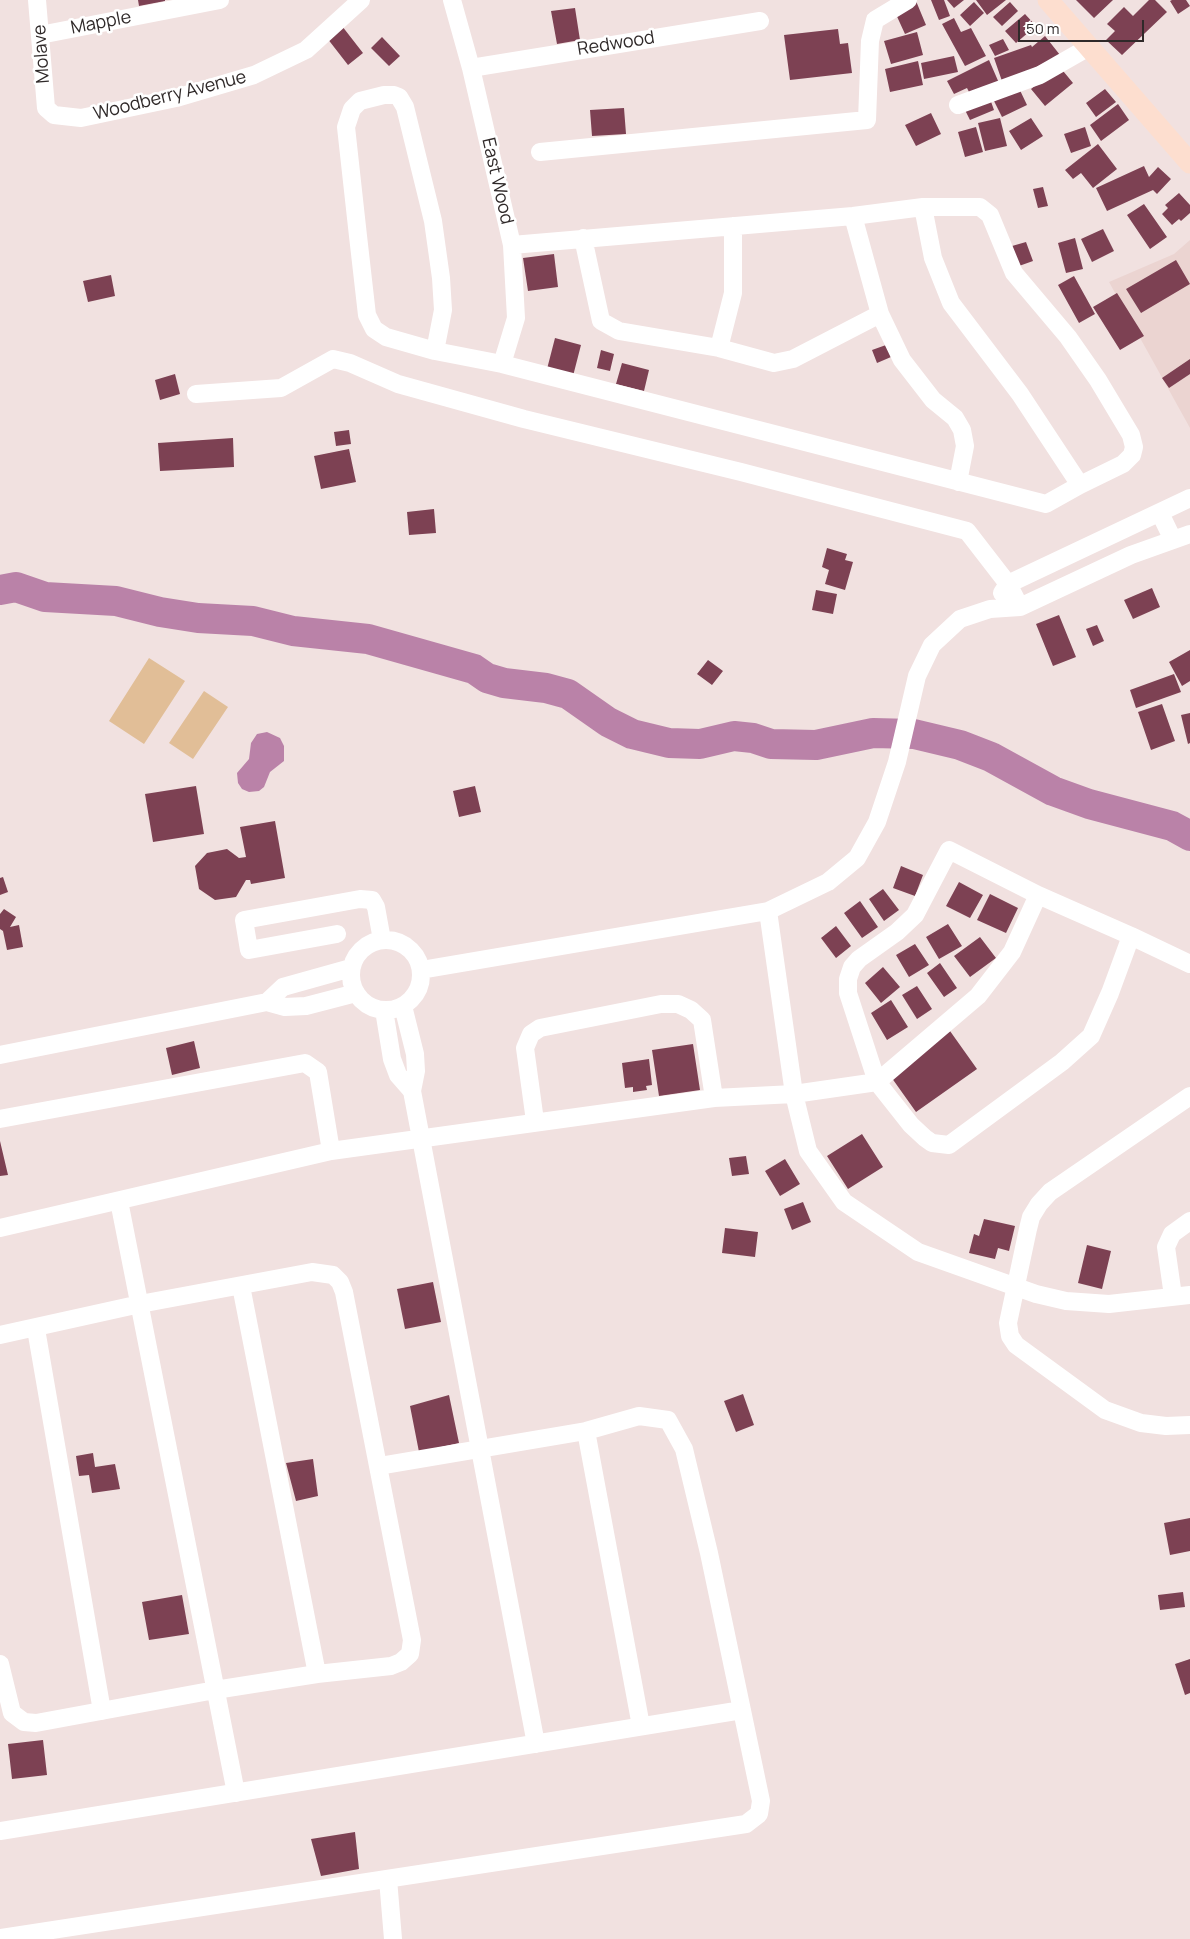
<!DOCTYPE html>
<style>
body{margin:0}
#map{position:relative;width:1190px;height:1939px;overflow:hidden;background:#f1e1e0;font-family:Manrope,sans-serif}
canvas{display:block}
.scale{position:absolute;left:1018px;top:20px;width:126px;height:22px;box-sizing:border-box;border:2px solid #2f2929;border-top:0;padding-left:6px;font-size:15px;line-height:18px;white-space:nowrap;color:#2f2929;-webkit-text-stroke:4px #fff;paint-order:stroke}
</style>
<div id="map">
<canvas width="1190" height="1939"></canvas>
<div class="scale">50 m</div>
</div>
<script>
const g = document.querySelector('canvas').getContext('2d');
g.lineJoin = 'round';
function fillPath(path, color) { g.fillStyle = color; g.fill(path, 'evenodd'); }
const poly = rows => new Path2D(rows.map(r => 'M' + r).join(''));
function trace(path, color, width, dash) { g.strokeStyle = color; g.lineWidth = width; g.lineCap = dash ? 'butt' : 'round'; g.setLineDash(dash || []); g.stroke(path); }
function label(font, color, halo, rows, align = 'center') {
  g.font = font + ' Manrope,sans-serif'; g.lineWidth = 5; g.setLineDash([]); g.textBaseline = 'middle'; g.strokeStyle = halo; g.fillStyle = color; for (const [text, x, y, turn = 0] of rows) {
    g.save(); g.translate(x, y); g.rotate((+turn || 0) * Math.PI / 180); g.textAlign = isNaN(turn) ? turn : align; if (halo) g.strokeText(text, 0, 0); g.fillText(text, 0, 0); g.restore();
  }
}
fillPath(poly([
 [1190,240,1190,428,1109,282,1174,254]
]), '#ebd4d1');
fillPath(poly([
 [149,658,185,681,144,744,109,721],
 [204,691,228,707,193,759,169,743]
]), '#e1be97');
fillPath(poly([
 [267,732,280,738,284,746,284,761,270,772,264,787,259,791,249,792,242,789,238,783,237,773,249,759,251,743,257,734]
]), '#ba82a8');
trace(poly([
 [0,590,16,587,45,597,116,601,160,612,198,618,253,621,293,631,368,639,474,669,487,678,504,683,546,688,568,694,608,722,632,734,669,743,700,744,734,736,753,738,771,744,816,745,873,733,914,734,960,745,991,757,1053,791,1089,804,1172,826,1190,836]
]), '#ba82a8', 30);
fillPath(poly([
 [138,0,165,0,165,1,139,6],
 [931,0,944,0,950,16,939,20],
 [947,0,964,0,954,8],
 [976,0,1006,0,987,15],
 [1076,0,1113,0,1094,18],
 [1149,0,1155,0,1167,12,1122,55,1106,40,1115,31,1107,24,1124,7,1133,16],
 [1172,0,1186,0,1190,6,1178,14,1170,1],
 [916,1,926,25,905,34,894,10],
 [974,2,984,13,970,26,960,15],
 [1010,2,1018,11,1002,26,993,17],
 [575,8,580,40,557,44,551,11],
 [1025,14,1036,26,1016,43,1005,31],
 [954,18,961,32,971,28,986,56,965,66,942,24],
 [342,26,363,53,348,65,327,38],
 [838,29,840,44,848,43,852,73,790,80,784,35],
 [917,32,923,55,891,64,884,41],
 [1045,36,1060,55,1003,84,994,58,1031,45,1032,47],
 [382,37,400,56,389,66,371,48],
 [1003,39,1009,50,995,56,989,45],
 [954,56,958,72,924,79,921,63],
 [989,60,999,83,971,96,967,88,954,94,947,81],
 [918,61,923,85,890,92,885,69],
 [1059,66,1073,83,1045,106,1031,89],
 [1017,84,1027,105,1002,117,992,97],
 [1105,89,1116,102,1096,117,1086,103],
 [989,96,994,110,970,120,963,106],
 [1118,104,1129,120,1101,141,1090,125],
 [624,108,626,134,592,136,590,110],
 [931,113,941,134,916,146,905,125],
 [1000,118,1007,146,985,151,978,123],
 [1031,118,1043,136,1021,150,1009,131],
 [976,127,983,152,965,157,958,132],
 [1085,127,1091,146,1071,153,1064,134],
 [1098,144,1117,169,1093,188,1081,173,1073,179,1065,170],
 [1144,166,1149,177,1158,167,1171,179,1157,194,1153,190,1107,211,1096,188],
 [1043,187,1048,206,1038,208,1033,189],
 [1179,193,1190,205,1190,213,1181,221,1179,219,1172,225,1162,214,1168,208,1165,205],
 [1144,204,1167,237,1150,249,1127,215],
 [1103,229,1114,251,1092,262,1081,239],
 [1075,238,1083,269,1066,273,1058,243],
 [1026,242,1033,261,1019,266,1012,246],
 [554,254,558,287,528,291,523,258],
 [1176,260,1190,284,1141,313,1126,289],
 [111,275,115,296,88,302,83,281],
 [1074,276,1095,314,1079,323,1058,285],
 [1117,293,1144,336,1120,350,1093,307],
 [555,338,581,345,573,376,547,369],
 [886,345,891,357,877,363,872,350],
 [601,350,614,354,610,371,597,368],
 [1190,359,1190,374,1169,388,1162,378],
 [622,363,649,370,644,391,616,384],
 [175,374,180,394,160,400,155,380],
 [349,430,351,444,336,446,334,432],
 [233,438,234,467,160,471,158,443],
 [349,449,356,482,321,489,314,456],
 [434,509,436,533,409,535,407,512],
 [827,548,847,554,845,560,853,562,845,590,825,584,829,570,822,567],
 [1152,588,1160,607,1133,619,1124,600],
 [816,590,837,594,833,614,812,610],
 [1059,615,1076,657,1053,666,1036,624],
 [1097,625,1104,641,1093,646,1086,629],
 [1190,650,1190,681,1182,686,1169,662],
 [708,660,723,671,712,685,697,674],
 [1174,674,1181,692,1136,708,1130,690],
 [1162,704,1175,741,1151,750,1138,712],
 [1190,713,1190,743,1188,744,1181,715],
 [196,786,204,834,153,842,145,794],
 [475,786,481,812,459,817,453,791],
 [275,821,285,878,251,884,250,880,246,880,236,897,215,900,199,889,195,866,207,853,227,849,239,858,246,857,240,827],
 [901,866,923,875,915,896,893,888],
 [3,877,8,892,0,895,0,878],
 [959,882,983,895,970,918,946,906],
 [883,889,899,910,884,921,869,899],
 [990,894,1018,908,1006,933,977,920],
 [860,901,878,927,862,938,844,913],
 [4,909,16,917,10,927,19,925,23,947,7,950,3,931,0,929,0,914],
 [948,924,962,946,939,959,926,937],
 [836,926,851,946,836,958,821,938],
 [980,937,996,958,970,977,954,956],
 [915,944,929,965,909,977,896,955],
 [940,963,957,988,944,997,927,973],
 [883,967,900,987,881,1003,865,983],
 [917,986,932,1009,917,1019,902,995],
 [891,1000,908,1027,887,1040,871,1013],
 [950,1031,977,1069,916,1112,889,1074],
 [194,1041,200,1068,172,1075,166,1048],
 [693,1044,700,1090,659,1096,652,1050],
 [649,1059,652,1085,646,1086,647,1090,633,1092,633,1087,625,1088,622,1063],
 [862,1134,883,1167,848,1189,827,1156],
 [0,1141,8,1175,0,1176],
 [746,1156,749,1174,732,1176,729,1158],
 [785,1159,800,1184,780,1196,765,1171],
 [803,1202,811,1222,792,1230,784,1209],
 [984,1219,1015,1226,1009,1251,998,1248,995,1259,969,1253,974,1234,979,1236],
 [725,1228,758,1232,755,1257,722,1253],
 [1087,1245,1111,1251,1102,1289,1078,1283],
 [433,1282,441,1322,405,1329,397,1289],
 [743,1394,754,1425,736,1432,724,1401],
 [449,1395,459,1443,419,1452,410,1406],
 [93,1453,95,1467,115,1464,120,1489,92,1493,89,1475,79,1476,76,1456],
 [313,1459,318,1496,296,1501,286,1463],
 [1190,1518,1190,1551,1170,1555,1164,1523],
 [1183,1592,1185,1607,1160,1610,1158,1595],
 [182,1595,189,1634,149,1640,142,1602],
 [1190,1659,1190,1693,1185,1695,1175,1664],
 [43,1740,47,1775,12,1779,8,1744],
 [355,1832,359,1869,321,1876,311,1839]
]), '#7d4153');
trace(poly([
 [37,0,46,108,54,115,81,118,176,98,254,75,306,50,361,0],
 [452,0,471,68,512,245,516,318,502,364],
 [40,35,220,0],
 [471,68,760,21],
 [958,105,1040,75,1089,47],
 [540,152,867,120,870,41,875,20,908,0],
 [923,207,933,258,951,303,1020,394,1080,485],
 [853,216,880,314,902,360,933,400,955,418,962,430,965,446,958,482],
 [583,238,601,321,619,331,719,348,774,363,793,359,880,314],
 [719,348,733,293,733,226],
 [435,351,443,310,441,278,433,221,405,107,399,97,394,95,384,95,360,101,352,109,346,127,358,236,367,315,374,329,386,337,435,351,502,364,1046,504,1080,485,1123,464,1132,455,1134,447,1131,435,1098,380,1068,337,1014,273,990,215,980,207,923,207,853,216,512,245],
 [196,394,281,388,333,359,350,363,398,384,524,419,741,472,967,531,1008,584,1020,607],
 [1160,513,1173,540],
 [1002,593,1008,584,1190,498],
 [768,911,794,1094,808,1151,844,1202,918,1252,1036,1294,1066,1301,1109,1304,1190,1295],
 [337,934,249,950,244,920,360,899,372,900,376,907,382,940],
 [1131,936,1110,993,1091,1036,1062,1062,949,1145,932,1143,925,1138,911,1125,877,1082,848,993,848,979,852,967,859,959,897,932,915,915,949,850,1038,895,1131,936,1190,964],
 '351 975a35 35 0 1 1 70 0a35 35 0 1 1-70 0Z',
 [421,970,768,911,828,882,857,858,877,822,897,762,917,676,932,645,960,619,990,609,1020,607,1131,555,1190,534],
 [267,1002,283,987,351,968],
 [403,1006,415,1054,416,1071,412,1091,536,1744],
 [384,1010,392,1059,398,1075,412,1091],
 [0,1055,267,1002,285,1007,306,1006,356,993],
 [1190,1096,1050,1192,1039,1204,1031,1217,1028,1229,1008,1323,1010,1336,1016,1345,1105,1410,1141,1423,1166,1426,1190,1425],
 [0,1119,305,1063,318,1072,331,1151],
 [535,1121,525,1048,531,1034,540,1028,661,1004,678,1004,691,1010,702,1020,714,1098],
 [119,1201,236,1793],
 [0,1228,331,1151,714,1098,794,1094,877,1082,978,996,1012,952,1038,895],
 [241,1286,317,1674],
 [1173,1296,1166,1247,1172,1234,1190,1221],
 [36,1329,102,1711],
 [0,1335,140,1304,312,1272,333,1275,340,1282,344,1292,412,1640,410,1654,401,1662,391,1666,317,1674,215,1690,36,1723,24,1722,12,1713,0,1664],
 [586,1431,641,1726],
 [0,1831,742,1710],
 [388,1879,393,1939],
 [0,1938,746,1824,759,1814,761,1801,709,1553,684,1449,668,1420,639,1416,586,1431,379,1466]
]), '#fff', 18);
trace(poly([
 [1048,0,1190,163]
]), '#fddecf', 21);
label('18px', '#2f2929', '#fff', [
 ["Mapple",101,23,-11],
 ["Redwood",616,44,-9],
 ["Molave",42,54,-94],
 ["Woodberry Avenue",170,96,-14],
 ["East Wood",497,181,77]
]);
</script>
